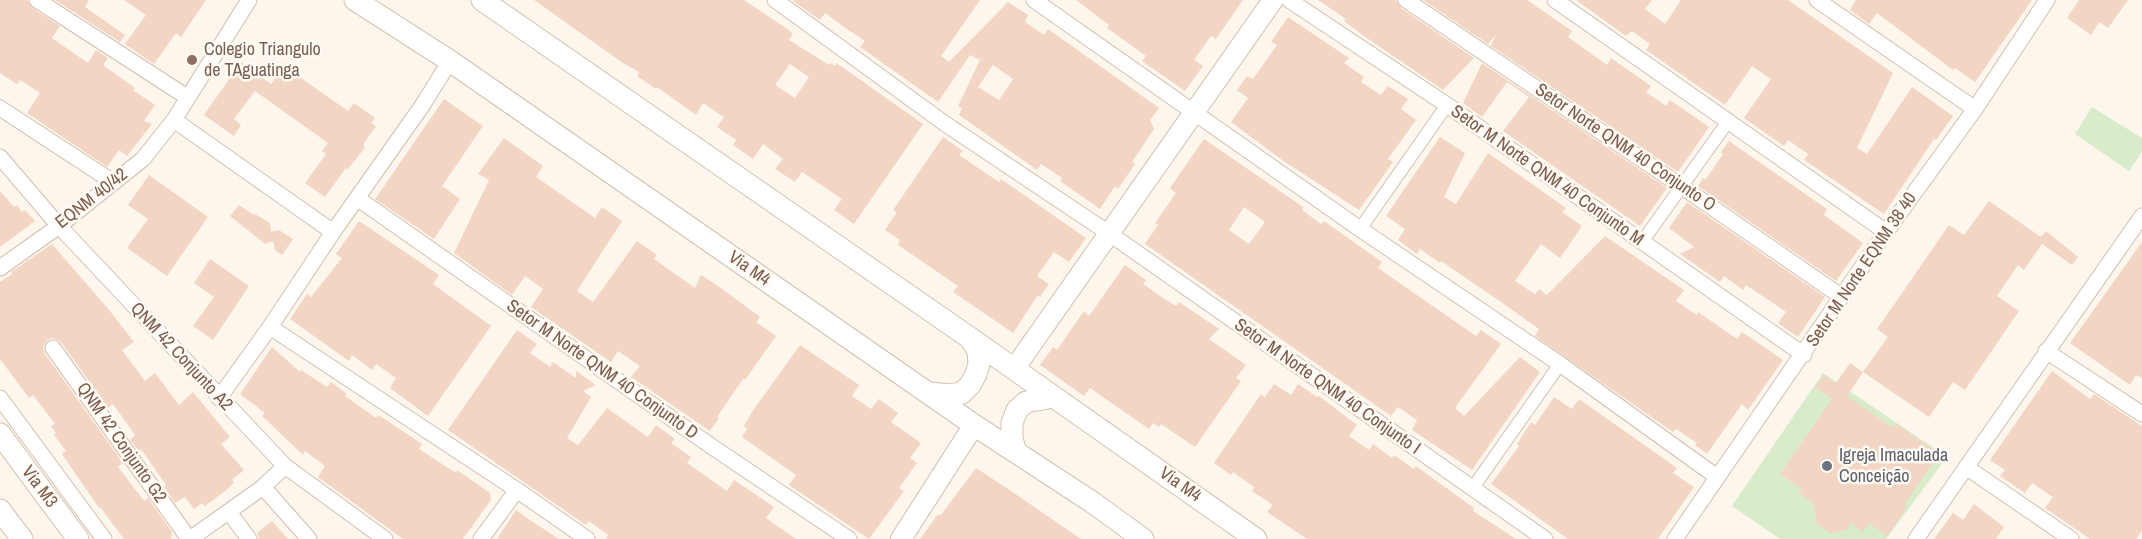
<!DOCTYPE html>
<meta charset="utf-8">
<style>
body{margin:0}
canvas{display:block;background:#fdf6ec}
</style>
<canvas width="2142" height="539"></canvas>
<script>
const g = document.querySelector('canvas').getContext('2d');
g.lineJoin = 'round';
function fillPath(path, color) { g.fillStyle = color; g.fill(path, 'evenodd'); }
const poly = rows => new Path2D(rows.map(r => 'M' + r).join(''));
function trace(path, color, width, dash) { g.strokeStyle = color; g.lineWidth = width; g.lineCap = dash ? 'butt' : 'round'; g.setLineDash(dash || []); g.stroke(path); }
function label(font, color, halo, rows, align = 'center') {
  g.font = font + ' "Archivo Narrow",sans-serif'; g.lineWidth = 5; g.setLineDash([]); g.textBaseline = 'middle'; g.strokeStyle = halo; g.fillStyle = color; for (const [text, x, y, turn = 0] of rows) {
    g.save(); g.translate(x, y); g.rotate((+turn || 0) * Math.PI / 180); g.textAlign = isNaN(turn) ? turn : align; if (halo) g.strokeText(text, 0, 0); g.fillText(text, 0, 0); g.restore();
  }
}
fillPath(poly([
 [2092,107,2142,138,2142,152,2129,171,2075,134],
 [1823,373,1947,457,1886,539,1780,539,1732,506]
]), '#d8ecc9');
fillPath(poly([
 [0,0,27,0,32,8,60,26,52,38,88,63,96,50,108,58,103,65,135,88,133,90,155,105,144,121,152,124,127,156,119,150,107,167,27,113,40,93,20,80,18,84,15,83,0,73],
 [55,0,89,0,85,7,125,35,120,42],
 [124,0,206,0,181,37,176,33,154,64,125,44,146,15],
 [534,0,744,0,786,28,793,34,789,40,829,65,830,63,835,66,836,63,845,69,923,124,854,224,834,210,842,199,802,172,795,182,775,169,783,159,763,144,753,159,733,145,736,140,717,127,724,117,703,103,696,115,657,87,656,89,637,76,639,72,623,63],
 [790,64,809,77,795,98,775,85],
 [792,0,980,0,941,56,949,62,1008,2,1028,15,1025,22,1044,35,1048,29,1159,108,1150,120,1154,129,1132,162,1135,164,1118,189,1115,186,1100,209,1060,181,1062,178,1041,164,1037,170,959,115,962,108,958,106,980,60,970,55,938,102,860,47,865,41,844,27,825,13,820,20],
 [993,65,1013,79,999,100,978,87],
 [1076,0,1243,0,1216,39,1211,36,1194,60,1203,66,1185,91,1142,61,1146,56,1107,28,1109,25],
 [1318,0,1396,0,1401,8,1474,58,1443,90,1364,36,1344,21,1346,19],
 [1423,0,1527,0,1572,31,1568,37,1607,65,1611,58,1651,86,1646,92,1666,106,1670,100,1709,127,1678,172,1491,46,1496,35,1488,44],
 [1576,0,1652,0,1645,9,1665,24,1681,0,1788,0,1893,73,1857,148,1867,154,1912,87,1953,116,1936,140,1934,139,1884,214,1804,160,1808,154,1788,140,1784,146,1744,118,1771,79,1752,66,1725,105,1646,50,1650,44,1632,31,1626,36],
 [1856,0,2032,0,1975,82,1955,68,1953,70,1877,13,1869,24,1850,10],
 [2079,0,2128,0,2108,28,2099,22,2091,35,2067,18],
 [1288,17,1349,58,1344,63,1364,77,1361,82,1381,95,1388,86,1408,99,1401,109,1416,120,1388,159,1393,162,1359,210,1282,160,1231,122,1248,98,1237,90,1247,76,1253,79,1277,45,1271,42],
 [241,62,271,84,284,66,348,111,354,103,375,118,371,123,376,126,364,143,364,149,348,169,346,168,325,197,305,183,326,154,322,151,328,143,255,91,234,119,241,125,234,136,204,115],
 [1482,63,1667,188,1640,226,1503,131,1529,97,1507,82,1482,117,1463,103],
 [444,99,483,126,442,186,460,199,434,239,375,199],
 [943,137,963,151,959,155,999,182,1001,179,1086,238,1069,262,1054,252,1037,276,1049,284,1040,297,1038,295,1013,333,953,292,958,286,898,245,900,240,885,230,897,212,893,210],
 [1440,137,1465,153,1444,197,1456,204,1488,153,1566,208,1562,212,1582,226,1560,258,1541,244,1515,281,1535,294,1539,289,1547,295,1605,236,1684,290,1676,301,1697,315,1698,312,1737,339,1742,332,1783,360,1748,410,1742,404,1707,454,1695,445,1697,443,1676,429,1673,432,1535,336,1539,329,1501,302,1441,261,1440,263,1420,249,1417,254,1398,240,1405,229,1386,216],
 [504,138,543,166,536,177,595,218,602,207,622,221,577,291,593,302,637,241,657,255,654,259,695,288,701,275,721,288,760,317,756,322,776,336,745,380,743,379,717,417,719,418,710,431,631,377,640,366,618,351,611,362,531,307,543,289,525,276,512,295,454,253,489,180,478,174],
 [1204,139,1303,207,1302,210,1321,224,1324,221,1382,262,1378,268,1476,336,1481,330,1501,344,1455,408,1464,416,1520,357,1540,372,1472,470,1412,430,1417,420,1398,407,1391,416,1145,244,1158,225,1155,223,1176,193,1170,188],
 [1244,207,1265,222,1249,244,1229,230],
 [1729,141,1827,209,1824,215,1863,243,1836,281,1698,186,1703,178,1706,179,1723,154,1721,152],
 [149,175,208,217,167,276,127,248,148,219,128,205],
 [0,191,14,207,17,205,22,212,25,210,35,221,0,247],
 [1989,201,2041,237,2046,231,2078,257,2072,265,2042,244,2024,270,2018,265,1997,296,2019,311,1965,390,1953,382,1929,417,1863,372,1888,337,1877,329,1949,225,1964,235],
 [1687,202,1825,297,1798,337,1778,323,1786,312,1773,303,1746,285,1743,290,1724,276,1720,282,1680,254,1694,247,1669,228],
 [239,205,254,215,255,214,270,223,271,232,279,230,293,239,282,255,275,250,273,241,265,244,230,216],
 [359,221,439,275,433,284,491,326,428,416,390,388,396,378,376,364,372,370,352,355,349,361,290,319,307,294,311,297,342,258,336,254],
 [2142,242,2142,378,2136,375,2130,385,2070,343],
 [52,244,110,311,134,342,122,350,145,381,155,373,179,405,193,392,230,437,221,444,244,470,232,480,234,482,229,488,205,506,202,503,194,509,185,497,175,503,164,487,166,485,141,449,139,451,130,440,135,435,113,404,108,408,61,342,53,338,47,340,43,348,45,354,123,463,118,467,144,501,148,498,172,532,171,539,124,539,100,507,99,508,62,454,66,451,54,435,56,433,51,426,55,424,33,395,29,398,0,359,0,282,12,274,11,272],
 [210,259,249,286,213,340,193,326,214,297,194,283],
 [1125,265,1146,280,1143,284,1160,296,1176,306,1179,302,1219,329,1209,339,1246,365,1236,378,1241,381,1195,447,1161,424,1159,427,1153,423,1149,429,1090,388,1084,396,1040,365,1053,347,1057,350,1084,311,1089,316],
 [517,330,537,344,530,353,550,367,553,362,576,378,576,371,596,385,583,391,591,397,567,438,578,445,607,408,648,437,656,425,675,439,671,443,691,457,687,463,727,491,734,480,774,507,766,518,796,539,606,539,608,535,589,521,586,525,448,430],
 [800,345,859,385,852,396,871,409,879,399,898,413,891,422,921,443,910,458,917,463,899,488,904,491,869,539,789,485,796,475,742,437,747,429,744,426,752,412],
 [272,347,300,372,301,370,327,387,331,382,347,394,345,396,376,418,378,415,386,420,422,444,419,449,456,473,457,470,490,493,491,500,463,539,403,539,318,477,325,466,305,451,303,455,262,416,265,413,240,394],
 [1850,363,1863,372,1847,396,1891,427,1894,427,1897,424,1939,454,1904,505,1907,507,1887,536,1869,523,1862,532,1851,523,1846,530,1830,533,1817,524,1814,504,1799,493,1802,489,1780,474,1832,399,1815,387,1824,375,1836,383],
 [2052,371,2090,399,2094,394,2142,426,2142,531,2136,539,2090,539,2045,508,2053,497,2032,483,2025,493,2000,476,2005,470,1990,460],
 [1274,384,1291,395,1298,384,1317,397,1319,396,1357,425,1349,436,1369,450,1373,444,1392,458,1394,455,1414,469,1416,466,1474,508,1473,511,1516,539,1307,539,1267,512,1273,505,1252,491,1254,487,1233,472,1231,475,1214,463,1261,394,1265,397],
 [1554,397,1572,409,1579,399,1677,468,1673,473,1694,487,1658,539,1568,539,1491,484,1519,446,1517,444,1531,422,1535,425],
 [976,468,1017,495,1081,539,920,539,938,514,940,516],
 [1974,504,2004,527,1996,539,1934,539,1953,513,1963,520],
 [516,510,530,520,559,539,497,539],
 [272,521,288,539,259,539,257,533]
]), '#f3d5c3');
const pedestrian = poly([
 [1360,229,1447,105],
 [1642,242,1729,120],
 [1472,489,1560,364]
]);
const minor = poly([
 [37,0,187,97],
 [775,0,944,123,1110,234,1545,539],
 [1034,0,1360,229,1560,364,1717,477],
 [1289,0,1447,105,1804,355],
 [1406,0,1681,186,1842,297],
 [1555,0,1886,232],
 [1817,0,1975,109],
 [0,108,113,182],
 [174,120,333,232],
 [0,157,59,226,285,466,263,487,190,539],
 [357,198,711,446,849,539],
 [0,268,59,226,143,159,174,120,249,0],
 [270,327,517,490,587,539],
 [53,348,189,539],
 [2046,351,2142,414],
 [0,398,104,539],
 [219,398,270,327,333,232,422,106,450,61],
 [285,466,385,539],
 [1966,467,2071,539],
 [263,487,309,539],
 [229,512,249,539],
 [481,539,517,490],
 [1675,539,1886,232,1975,109,2047,0],
 [1916,539,2142,216]
]);
const tertiary = poly([
 [1014,369,1273,0],
 [901,539,974,425]
]);
const secondary = poly([
 [355,0,450,61,974,425,1092,502,1143,539],
 [482,0,970,338,1256,539],
 [930,393,949,395,962,393,970,385,976,374,979,364,978,351,970,338],
 [0,434,78,539],
 [1016,452,1012,439,1012,423,1017,410,1026,402,1053,397],
 [0,510,22,539]
]);
trace(pedestrian, '#d1beb0', 14);
trace(minor, '#d1beb0', 17);
trace(tertiary, '#d1beb0', 22);
trace(secondary, '#d6c0b0', 23);
trace(pedestrian, '#fff', 12);
trace(minor, '#fff', 15);
trace(tertiary, '#fff', 20);
trace(secondary, '#fff', 21);
for (const [x, y, r, color] of [
 [192,60,6,"#8d6e63"],
 [1827,466,6,"#6b7280"]
]) { const dot = new Path2D(); dot.arc(x, y, r, 0, 2 * Math.PI); g.fillStyle = color; g.fill(dot); trace(dot, '#fffaf3', 2); }
label('18px', '#785e54', '#fffaf3', [
 ["Colegio Triangulo",204,50],
 ["de TAguatinga",204,71]
], 'left');
label('18px', '#7a5c4d', '#fffaf3', [
 ["Setor Norte QNM 40 Conjunto O",1625,148,34],
 ["Setor M Norte QNM 40 Conjunto M",1547,176,35],
 ["EQNM 40/42",92,199,-38],
 ["Via M4",749,269,35],
 ["Setor M Norte EQNM 38 40",1862,270,-56],
 ["QNM 42 Conjunto A2",181,357,47],
 ["Setor M Norte QNM 40 Conjunto D",602,370,35],
 ["Setor M Norte QNM 40 Conjunto I",1327,387,35],
 ["QNM 42 Conjunto G2",121,443,55],
 ["Via M4",1180,485,35],
 ["Via M3",39,487,53]
]);
label('18px', '#5b616d', '#fffaf3', [
 ["Igreja Imaculada",1839,456],
 ["Conceição",1839,477]
], 'left');
</script>
